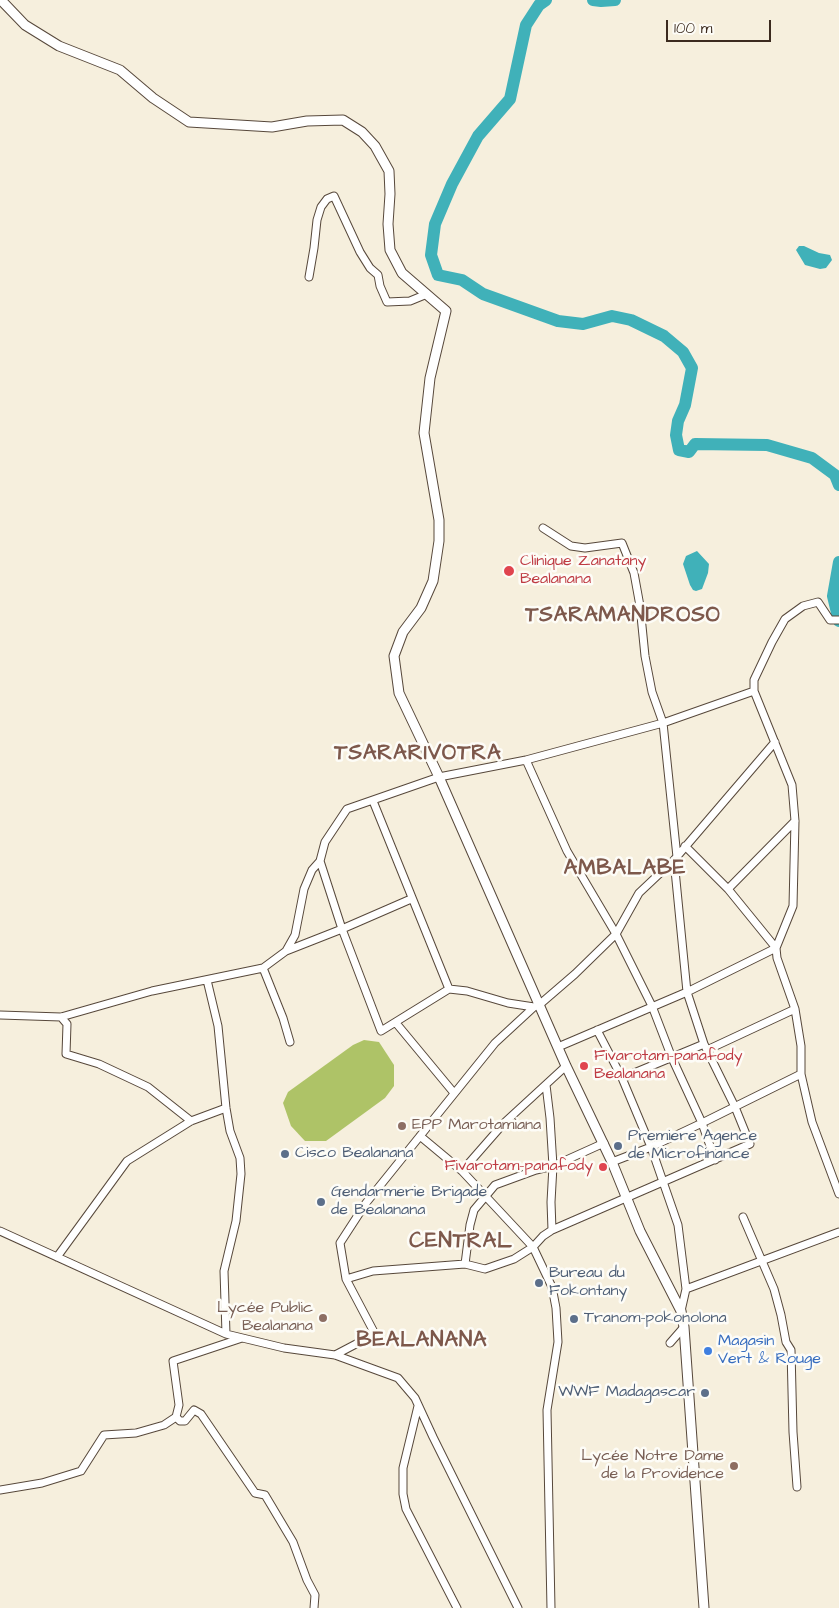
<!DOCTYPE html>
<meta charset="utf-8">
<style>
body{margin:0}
#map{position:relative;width:839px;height:1608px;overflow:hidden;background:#f6efdd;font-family:"Architects Daughter",sans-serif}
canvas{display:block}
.scale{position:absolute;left:666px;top:20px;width:105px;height:22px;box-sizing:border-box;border:2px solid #3b2a1e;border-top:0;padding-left:6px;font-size:15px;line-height:18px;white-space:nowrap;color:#3b2a1e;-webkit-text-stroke:4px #fdfcf7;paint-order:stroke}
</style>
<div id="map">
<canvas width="839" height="1608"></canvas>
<div class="scale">100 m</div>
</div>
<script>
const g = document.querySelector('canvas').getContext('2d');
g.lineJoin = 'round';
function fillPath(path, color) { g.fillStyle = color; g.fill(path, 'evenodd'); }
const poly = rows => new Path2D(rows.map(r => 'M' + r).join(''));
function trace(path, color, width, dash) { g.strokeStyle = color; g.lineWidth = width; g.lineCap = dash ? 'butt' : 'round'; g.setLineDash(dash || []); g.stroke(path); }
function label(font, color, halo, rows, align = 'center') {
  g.font = font + ' "Architects Daughter",sans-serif'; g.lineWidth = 5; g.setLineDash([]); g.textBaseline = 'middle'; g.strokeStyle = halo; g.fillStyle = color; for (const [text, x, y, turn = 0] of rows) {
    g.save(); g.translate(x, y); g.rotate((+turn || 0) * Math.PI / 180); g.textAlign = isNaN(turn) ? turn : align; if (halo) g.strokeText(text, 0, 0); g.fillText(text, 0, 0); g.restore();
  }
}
fillPath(poly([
 [364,1040,379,1042,394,1065,394,1086,385,1098,326,1141,305,1141,291,1126,283,1103,288,1092,353,1045]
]), '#aec367');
fillPath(poly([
 [799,246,804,246,819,253,830,255,832,260,826,268,820,269,805,265,796,250],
 [697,551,709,564,708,573,702,589,696,591,693,590,690,585,683,564,686,556]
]), '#40b1b9');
trace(poly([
 [546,0,539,5,526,25,510,99,478,136,452,184,435,224,431,255,438,275,462,280,483,294,558,321,583,324,612,316,631,320,664,336,683,352,692,368,685,405,678,421,676,435,679,450,689,452,695,444,767,445,812,458,835,475,839,485],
 [593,0,601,1,615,0],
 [839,562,833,596,839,621]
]), '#40b1b9', 12);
const minor = poly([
 [309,277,314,248,317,220,321,207,327,199,334,196,360,252,370,268,378,275,380,286,387,302,410,301,427,294],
 [543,528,571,546,585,548,622,543,634,573,640,606,645,656,652,692,663,723,677,857],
 [839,620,830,620,818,602,803,606,785,619,772,642,754,680,754,691,792,785,795,821,793,906,776,948,777,958,795,1009,801,1046,801,1074,812,1122,839,1194],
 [526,760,567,851,616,934,652,1006,672,1058,702,1123,715,1160],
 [373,801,449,989],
 [685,846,728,889,776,948],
 [728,889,795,821],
 [286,951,342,929,411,899],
 [263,968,283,1018,290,1042],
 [207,980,218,1026,226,1108,230,1131,240,1158,241,1174,236,1221,224,1271,226,1334],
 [534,1007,508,1003,467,991,449,989,381,1031,342,929,320,861,325,842,347,809,439,777,526,760,663,723,754,691],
 [0,1015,61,1017,152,991,263,968,286,951,295,935,304,889,312,870,320,861],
 [61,1017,67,1024,66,1054,99,1064,148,1087,191,1121],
 [396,1023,454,1093],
 [597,1030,622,1078,651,1147,678,1225,686,1289,681,1311],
 [558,1047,687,992,776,948],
 [707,1050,795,1009],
 [622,1078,704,1044],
 [546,1085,550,1118,553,1166,551,1202,552,1230],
 [420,1136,462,1171,533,1247,552,1287,556,1308,558,1342,547,1410,551,1608],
 [612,1162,651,1147,702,1123,801,1074],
 [462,1171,504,1123,566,1066],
 [743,1217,774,1289,781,1315,786,1342,791,1350,793,1432,797,1487],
 [0,1231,226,1334,284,1348,335,1355,398,1378,415,1398,433,1437,518,1608],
 [57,1257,127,1161,191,1121,226,1108],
 [465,1264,470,1225,474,1210,495,1185,536,1170,553,1166,604,1143],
 [346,1279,373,1271,465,1264,485,1269,514,1259,533,1247,543,1236,552,1230,750,1144,735,1107,704,1044,687,992,674,860],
 [686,1289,839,1232],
 [670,1343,684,1327],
 [335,1355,375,1334,346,1279,340,1243,366,1203,495,1043,534,1007,539,1005,575,974,616,934,639,893,674,860,775,742],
 [418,1406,403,1468,403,1494,406,1509,457,1608],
 [176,1417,180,1421,185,1421,194,1410,201,1414,255,1493,265,1495,293,1542,307,1580,315,1595,314,1608],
 [0,1490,42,1483,81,1471,104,1435,136,1433,164,1425,176,1417,179,1405,173,1361,242,1338]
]);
const tertiary = poly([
 [1,0,25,25,59,46,120,70,153,98,189,122,272,127,307,121,343,120,362,132,375,146,389,171,390,194,388,224,390,250,402,273,446,311,430,378,424,433,439,520,439,541,433,581,421,608,403,632,394,656,399,693,439,777,566,1066,612,1162,640,1231,681,1311,684,1327,704,1608]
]);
trace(minor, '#57483b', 9);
trace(tertiary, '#57483b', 11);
trace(minor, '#fff', 7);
trace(tertiary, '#fff', 9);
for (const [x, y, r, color] of [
 [509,571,6,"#e0444e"],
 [584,1066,5,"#e0444e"],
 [402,1126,5,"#8d6e63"],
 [618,1146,5,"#5c6f8a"],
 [285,1154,5,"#5c6f8a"],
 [603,1167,5,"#e0444e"],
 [321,1202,5,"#5c6f8a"],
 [539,1283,5,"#5c6f8a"],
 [323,1318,5,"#8d6e63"],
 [574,1319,5,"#5c6f8a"],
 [708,1351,5,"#3f7fe0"],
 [705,1393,5,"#5c6f8a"],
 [734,1466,5,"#8d6e63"]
]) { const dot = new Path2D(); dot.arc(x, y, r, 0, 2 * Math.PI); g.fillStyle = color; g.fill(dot); trace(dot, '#fdfcf7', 2); }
label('16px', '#be3a42', '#fdfcf7', [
 ["Clinique Zanatany",520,562],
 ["Bealanana",520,580],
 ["Fivarotam-panafody",594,1057],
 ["Bealanana",594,1075],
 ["Fivarotam-panafody",593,1167,"right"]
], 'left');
label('16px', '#785e54', '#fdfcf7', [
 ["EPP Marotamiana",412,1126,"left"],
 ["Lycée Public",313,1309],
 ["Bealanana",313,1327],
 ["Lycée Notre Dame",724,1457],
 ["de la Providence",724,1475]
], 'right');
label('16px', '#4e5e75', '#fdfcf7', [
 ["Premiere Agence",628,1137],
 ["de Microfinance",628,1155],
 ["Cisco Bealanana",295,1154],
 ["Gendarmerie Brigade",331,1193],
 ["de Bealanana",331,1211],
 ["Bureau du",549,1274],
 ["Fokontany",549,1292],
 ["Tranom-pokonolona",584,1319],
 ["WWF Madagascar",695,1393,"right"]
], 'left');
label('16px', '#366cbe', '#fdfcf7', [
 ["Magasin",718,1342],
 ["Vert & Rouge",718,1360]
], 'left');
g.letterSpacing = '1px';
label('bold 21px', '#7d584b', '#fdfcf7', [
 ["TSARAMANDROSO",623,617],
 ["TSARARIVOTRA",418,755],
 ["AMBALABE",625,870],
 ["CENTRAL",461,1243],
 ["BEALANANA",422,1342]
]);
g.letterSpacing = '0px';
</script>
